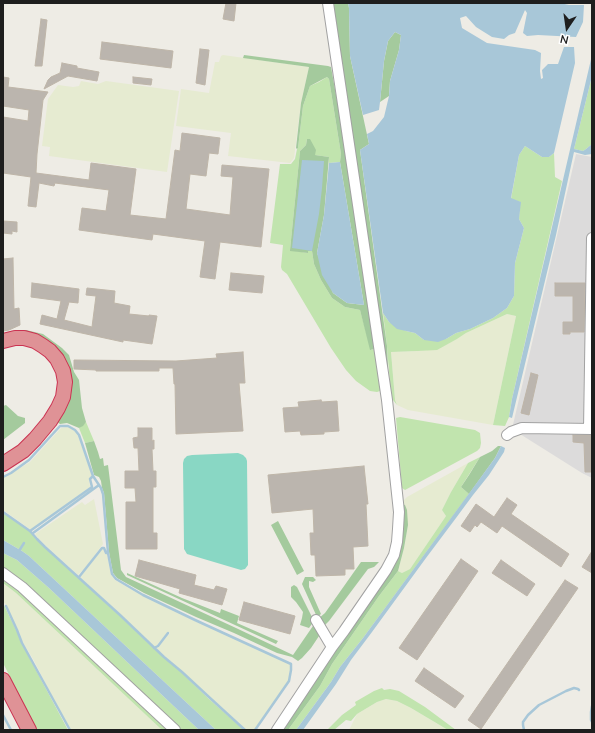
<!DOCTYPE html>
<style>
body{margin:0}
#map{position:relative;width:595px;height:733px;overflow:hidden;background:#eeece5;font-family:Mulish,sans-serif}
canvas{display:block}
.frame{position:absolute;inset:0;border:4px solid #1e1e1e;pointer-events:none}
.north{position:absolute;left:547px;top:8px;width:40px;height:40px;-webkit-text-stroke:3px #fff;paint-order:stroke;rotate:193deg;font-size:11px;font-weight:700;line-height:16px;text-align:center;color:#1e1e1e}
.north::after{content:'';display:block;margin:auto;width:14px;height:18px;background:#1e1e1e;clip-path:polygon(50% 0,100% 100%,50% 72%,0 100%)}
</style>
<div id="map">
<canvas width="595" height="733"></canvas>
<div class="frame"></div>
<div class="north">N</div>
</div>
<script>
const g = document.querySelector('canvas').getContext('2d');
g.lineJoin = 'round';
function fillPath(path, color) { g.fillStyle = color; g.fill(path, 'evenodd'); }
const poly = rows => new Path2D(rows.map(r => 'M' + r).join(''));
function trace(path, color, width, dash) { g.strokeStyle = color; g.lineWidth = width; g.lineCap = dash ? 'butt' : 'round'; g.setLineDash(dash || []); g.stroke(path); }
fillPath(poly([
 [576,154,592,157,592,478,582,473,512,429]
]), '#dcdbdb');
fillPath(poly([
 [223,55,309,67,301,103,294,158,290,163,228,156,231,133,176,126,181,89,209,93,215,62,219,62,221,56],
 [81,81,98,84,106,81,179,91,167,172,49,156,50,147,42,146,48,99,58,85,73,87,79,86],
 [507,314,516,316,493,425,408,410,397,405,395,400,391,352,418,351,437,349,457,339,466,333],
 [68,427,75,431,78,436,92,475,89,479,90,487,31,530,3,510,3,478,30,462,61,428],
 [468,463,451,492,442,510,446,516,410,569,402,573,398,571,404,548,408,525,402,504,403,501,407,497],
 [94,499,103,544,86,567,78,575,46,546,38,538,35,534,82,502,85,505],
 [102,549,103,549,105,554,107,554,111,575,115,580,143,596,195,621,290,664,290,670,289,680,254,730,246,730,244,728,156,648,159,646,170,633,169,632,168,632,157,645,155,647,80,577],
 [3,583,16,593,162,730,71,730,54,700,33,659,23,643,18,630,6,605,5,603,3,604],
 [386,699,397,701,411,708,448,730,349,730,357,714,377,702]
]), '#e6ebd1');
fillPath(poly([
 [592,76,592,144,586,149,583,151,574,149],
 [327,77,329,79,341,154,340,162,329,163,329,157,315,155,307,139,306,145,300,151,290,250,308,253,308,250,312,251,314,264,321,280,332,298,345,307,360,310,371,350,375,349,381,387,380,391,377,392,370,391,356,381,346,370,331,348,287,274,282,270,281,267,283,245,270,243,280,164,291,164,295,159,297,149,298,148,303,106,310,86,319,82],
 [525,146,542,157,549,157,554,153,555,177,562,181,512,399,509,417,505,426,493,425,516,316,507,314,466,333,457,339,437,350,418,351,391,352,395,400,397,405,393,400,391,397,387,346,383,313,389,322,406,331,415,333,424,340,446,339,456,333,470,329,493,318,507,308,514,296,515,263,524,228,519,219,520,202,511,199,519,155],
 [400,417,475,430,480,433,481,443,480,448,477,451,405,490,402,488,396,418],
 [86,422,94,441,85,443,79,428],
 [480,457,461,487,469,494,363,638,340,667,331,682,296,730,288,730,320,686,332,664,379,596,398,571,402,573,410,569,446,516,442,510,451,492,468,463],
 [3,512,30,531,37,540,45,547,120,616,145,640,181,672,209,699,244,730,216,730,29,556,22,551,3,540],
 [3,553,17,560,49,588,199,730,180,730,44,602,3,569],
 [3,577,15,585,169,730,162,730,16,593,3,583],
 [3,603,30,659,68,730,37,730,3,663],
 [382,688,384,690,390,689,399,691,425,707,456,730,448,730,411,708,397,701,386,699,377,702,357,714,351,721,346,720,334,730,327,730,342,715,356,705,355,702,374,691]
]), '#c1e4ae');
fillPath(poly([
 [332,3,348,3,349,8,350,56,369,144,360,150,387,346,388,367,385,360],
 [395,32,401,35,399,50,390,81,389,96,380,102,384,61,388,41],
 [244,55,328,66,331,67,347,156,368,298,368,304,375,349,370,350,360,310,345,307,332,298,321,280,314,264,312,251,308,251,308,253,290,251,290,250,300,151,306,145,307,139,310,139,316,150,315,155,329,157,324,215,317,253,333,293,347,303,364,305,340,162,341,154,329,79,327,77,310,86,303,106,298,148,297,149,296,148,301,103,309,67,243,58],
 [18,330,26,330,43,334,62,348,69,355,74,372,79,380,82,408,86,422,83,426,79,428,67,423,60,424,54,420,66,370,14,332],
 [6,405,18,416,25,418,25,423,3,440,3,406],
 [94,441,98,452,100,459,103,458,104,466,108,465,121,570,126,577,236,628,293,655,315,623,321,633,311,648,302,658,298,661,292,657,277,653,234,633,196,617,144,593,117,578,113,573,109,552,104,493,102,488,101,481,99,477,94,475,85,443],
 [498,446,501,446,495,458,469,494,461,487,469,475,480,457,492,451],
 [402,504,405,505,407,510,408,525,404,548,398,571,379,596,332,664,320,686,288,730,282,730,401,543,403,527],
 [278,521,304,571,297,575,271,525],
 [361,562,379,562,374,567,368,569,329,621,325,625,323,625,318,619,325,613],
 [127,573,182,598,220,613,221,609,239,616,237,623,278,641,276,644,127,575],
 [305,577,313,577,316,580,313,582,309,581,309,587,321,614,317,617,302,584],
 [294,585,297,587,314,621,309,628,300,625,302,618,303,612,296,602,291,597,291,587]
]), '#a4ca9d');
fillPath(poly([
 [238,453,243,455,246,458,247,461,248,562,248,565,245,569,241,570,187,554,184,549,184,545,183,463,184,459,187,456,192,455]
]), '#89d7c4');
fillPath(poly([
 [348,3,560,3,569,5,584,5,583,22,576,37,538,35,527,36,523,33,527,13,525,10,515,33,509,35,504,39,492,37,476,27,466,16,460,18,462,28,487,43,535,50,541,53,540,71,541,79,543,78,542,70,548,64,558,64,564,47,574,47,575,63,554,153,549,157,542,157,525,146,519,155,511,198,521,202,519,219,524,228,515,263,514,296,507,308,493,318,470,329,456,333,446,339,438,342,424,340,415,333,397,329,389,322,383,313,360,150,369,144,367,134,373,131,384,117,389,96,390,81,399,50,401,35,395,32,388,41,384,61,380,102,379,110,363,115,350,56,349,8],
 [592,55,592,76,574,149,583,151,586,149,592,144,592,154,585,155,574,152,556,235,512,418,509,417,512,399],
 [302,160,324,161,322,188,319,214,312,251,292,248],
 [340,162,364,305,347,303,333,293,322,275,317,253,324,215,329,163],
 [501,446,505,448,504,452,489,475,473,495,456,518,426,558,372,632,351,660,336,684,303,730,296,730,331,682,340,667,363,638,495,458],
 [3,540,22,551,29,556,216,730,199,730,49,588,17,560,3,553]
]), '#a8c7d8');
trace(poly([
 [3,477,11,473,29,460,60,426,68,426,75,430,79,435,93,476,101,488,103,494,108,553,112,574,116,579,143,595,195,620,291,664,291,670,289,681,255,730],
 [3,512,30,531,37,539,45,547,120,615,164,657,182,672,210,698,245,730],
 [30,531,92,487,90,479,93,476],
 [33,533,99,485],
 [19,551,24,543],
 [79,577,102,548,104,548,106,553,108,553],
 [6,606,17,630,22,643,70,730],
 [154,648,158,646,168,633],
 [592,706,591,712,591,720,592,722],
 [3,715,11,730],
 [524,730,523,725,523,722,528,715,539,705,566,691,574,688,578,689,579,690]
]), '#a8c7d8', 2.5);
const building = poly([
 [226,3,236,3,234,21,223,19,226,3],
 [41,19,47,20,42,66,35,66,41,19],
 [102,42,173,51,171,68,100,59,102,42],
 [200,49,209,50,205,85,196,83,200,49],
 [62,63,77,66,77,68,99,72,97,81,68,76,44,89,48,80,51,77,60,73,62,63],
 [3,77,9,78,8,87,48,92,43,100,37,154,36,173,89,180,91,163,136,169,130,215,166,219,175,150,180,151,182,133,220,138,218,154,209,153,206,176,190,174,186,209,230,215,233,177,221,176,222,165,269,169,261,247,220,242,215,279,200,277,205,241,153,234,152,240,79,230,82,208,106,211,109,190,55,183,54,186,39,183,36,207,28,206,31,177,3,173,3,117,28,121,29,110,3,106,3,77],
 [133,77,152,79,151,85,133,83,133,77],
 [3,221,17,222,17,232,12,231,12,234,3,233,3,221],
 [13,258,14,309,19,308,20,325,9,330,3,331,3,259,13,258],
 [231,273,264,276,262,293,229,290,231,273],
 [32,283,79,289,78,303,69,302,64,320,92,327,96,296,86,295,87,288,115,291,114,303,130,306,129,314,149,316,149,315,157,316,152,344,123,340,123,342,40,324,42,315,57,319,61,301,31,297,32,283],
 [555,283,585,283,584,332,570,332,570,334,563,334,563,322,573,322,573,296,555,296,555,283],
 [243,352,245,383,239,383,243,431,176,434,175,384,174,384,173,368,159,368,159,371,96,371,96,370,74,369,74,360,176,361,217,358,216,354,243,352],
 [531,373,538,375,529,415,521,413,531,373],
 [321,400,322,402,337,401,339,431,324,432,324,434,301,435,300,431,285,432,283,408,299,407,298,402,321,400],
 [138,428,152,428,152,441,154,440,154,449,152,449,153,471,156,471,156,487,153,487,153,533,157,533,157,549,126,549,126,502,136,502,135,488,125,488,125,471,139,471,138,448,134,448,133,438,138,437,138,428],
 [573,435,591,435,591,472,585,472,584,443,573,442,573,435],
 [364,466,368,504,366,504,368,546,353,547,354,569,345,569,345,575,316,576,315,555,311,555,310,533,314,533,313,509,272,513,268,475,364,466],
 [507,498,517,505,511,514,569,554,561,567,502,526,497,533,481,522,477,527,475,525,470,532,461,526,476,504,494,517,507,498],
 [592,551,592,573,582,567,592,551],
 [461,559,478,571,417,660,399,648,461,559],
 [139,560,196,575,194,585,214,590,216,586,227,589,222,605,179,593,180,589,135,576,139,560],
 [501,560,535,584,527,596,492,573,501,560],
 [565,580,578,588,481,729,468,720,565,580],
 [244,602,295,616,290,634,239,620,244,602],
 [424,668,464,696,455,708,415,681,424,668]
]);
fillPath(building, '#bbb5ae');
trace(building, '#beb5a8', 1);
const minor = poly([
 [589,429,592,238],
 [507,435,511,432,522,428,592,429],
 [3,573,22,587,175,730],
 [316,620,332,647],
 [277,730,332,647,344,631,386,570,394,555,397,542,398,529,399,512,387,400,328,3]
]);
const highway = poly([
 [3,341,15,338,24,338,35,341,43,346,50,351,57,359,63,371,65,382,63,397,58,408,50,421,35,439,23,451,3,464],
 [3,680,29,730]
]);
trace(minor, '#a2a2a2', 12);
trace(highway, '#cb3251', 16);
trace(minor, '#fff', 10);
trace(highway, '#df9296', 14);
</script>
